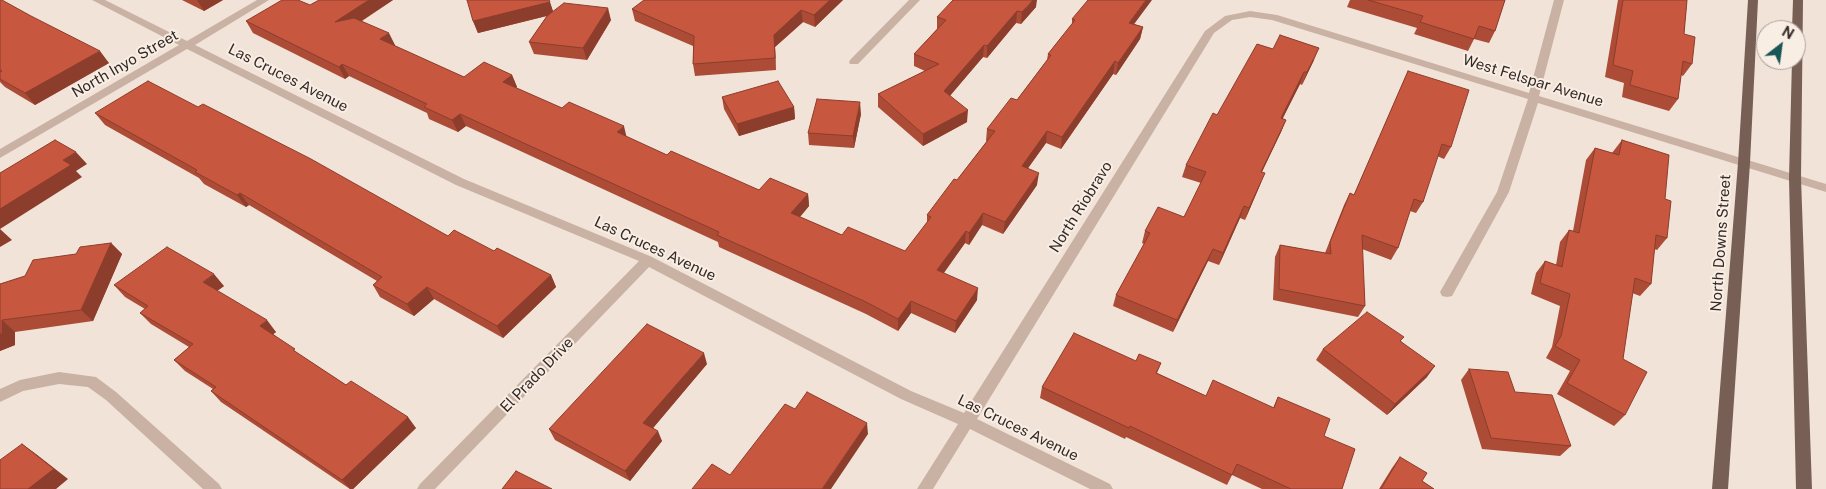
<!DOCTYPE html>
<style>
body{margin:0}
#map{position:relative;width:1826px;height:489px;overflow:hidden;background:#f1e3d8;font-family:"Public Sans",sans-serif}
canvas{display:block}
.north{position:absolute;left:1756px;top:20px;width:50px;height:50px;box-sizing:border-box;background:#f9eee4;border:1px solid #aa9f98;border-radius:50%;rotate:30deg;font-size:14px;font-weight:700;line-height:20px;text-align:center;color:#342926}
.north::after{content:'';display:block;margin:auto;width:18px;height:22px;background:#1b5656;clip-path:polygon(50% 0,100% 100%,50% 72%,0 100%)}
</style>
<div id="map">
<canvas width="1826" height="489"></canvas>
<div class="north">N</div>
</div>
<script>
const g = document.querySelector('canvas').getContext('2d');
g.lineJoin = 'round';
const poly = rows => new Path2D(rows.map(r => 'M' + r).join(''));
function fillPath(path, color) { g.fillStyle = color; g.fill(path, 'evenodd'); }
function trace(path, color, width, dash) { g.strokeStyle = color; g.lineWidth = width; g.lineCap = dash ? 'butt' : 'round'; g.setLineDash(dash || []); g.stroke(path); }
function label(font, color, halo, rows, align = 'center') {
  g.font = font + ' "Public Sans",sans-serif'; g.lineWidth = 4; g.setLineDash([]); g.textBaseline = 'middle'; g.strokeStyle = halo; g.fillStyle = color; for (const [text, x, y, turn = 0] of rows) {
    g.save(); g.translate(x, y); g.rotate((+turn || 0) * Math.PI / 180); g.textAlign = isNaN(turn) ? turn : align; if (halo) g.strokeText(text, 0, 0); g.fillText(text, 0, 0); g.restore();
  }
}
fillPath(poly([
 [92,0,105,0,187,41,257,0,269,0,195,45,464,179,652,257,911,391,964,413,1205,31,1225,16,1250,11,1277,15,1529,93,1554,0,1564,0,1539,96,1826,184,1826,192,1538,103,1509,192,1452,296,1447,297,1442,296,1440,292,1497,192,1528,99,1272,20,1250,17,1232,20,1214,33,977,419,1110,484,1113,489,1090,489,970,429,933,489,917,489,958,424,901,399,649,267,435,489,417,489,420,484,639,261,456,185,187,49,0,158,0,149,179,45,92,0],
 [909,0,920,0,858,64,850,64,849,62,850,60,909,0],
 [59,372,96,377,116,392,219,484,222,489,203,489,106,400,88,387,59,384,23,391,0,402,0,389,20,380,59,372]
]), '#c9b2a4');
fillPath(poly([
 [1748,0,1758,0,1750,163,1728,489,1712,489,1738,163,1748,0],
 [1793,0,1803,0,1801,178,1812,489,1796,489,1789,178,1792,60,1796,60,1796,30,1792,30,1793,0]
]), '#775f56');
fillPath(poly([
 [0,0,109,63,35,105,5,87,0,82],
 [182,0,223,0,204,11],
 [393,0,362,21,395,45,394,46,464,77,512,75,517,87,516,88,667,155,759,190,808,194,809,206,800,217,842,235,905,251,927,223,927,215,957,180,987,141,986,141,987,129,1017,100,1047,60,1048,54,1072,24,1072,19,1134,24,1143,27,1140,39,1116,75,1113,74,1061,149,1046,143,1028,168,1037,185,1003,234,982,225,969,245,965,243,944,273,977,300,955,333,911,313,898,331,866,314,719,247,718,242,466,126,458,132,429,119,427,113,349,76,345,79,253,33,246,21,310,5],
 [549,0,553,12,611,20,587,60,534,54,529,42,547,16,478,33,473,21],
 [843,0,815,27,803,22,775,47,776,70,695,76,693,64,693,46,635,21,632,9],
 [1350,0,1505,0,1495,31,1489,43,1474,39,1468,51,1414,34,1417,28,1347,7],
 [1618,0,1687,0,1684,34,1692,64,1683,76,1681,75,1678,99,1669,111,1622,97,1624,83,1605,77],
 [1036,7,1021,24,1016,23,987,58,983,57,950,95,967,122,923,146,878,107,878,94,925,71,914,66,914,54,937,29,937,17],
 [1273,49,1314,60,1302,85,1300,84,1282,119,1286,120,1281,132,1262,172,1260,185,1245,220,1240,218,1219,265,1208,261,1173,332,1113,306,1116,295,1144,244,1142,243,1145,231,1184,217,1201,183,1182,177,1186,165],
 [1408,71,1451,147,1444,159,1437,156,1423,202,1416,213,1410,211,1398,248,1391,260,1362,249,1365,306,1358,317,1273,300,1275,257,1280,245,1325,253,1344,205,1350,193,1354,195],
 [722,97,794,107,795,119,739,136,724,109],
 [198,107,448,236,494,251,551,275,556,287,503,338,434,299,414,316,380,297,373,285,377,281,249,205,246,207,204,184,199,178,105,125,95,113],
 [861,114,854,148,809,145,808,133],
 [1622,140,1665,199,1667,238,1657,250,1654,249,1651,284,1640,296,1632,293,1623,359,1625,415,1614,426,1557,394,1570,371,1546,358,1552,347,1560,306,1531,294,1536,273,1545,261,1556,265,1560,242,1569,230,1573,231,1586,160,1595,148,1612,153],
 [111,243,122,254,93,321,15,332,15,345,0,351,0,284,25,276,76,254],
 [114,285,224,286,217,291,276,332,273,334,300,355,346,385,416,428,353,489,350,489,221,402,211,391,213,389,185,371,174,360,189,347,151,324,140,313,145,309,125,297],
 [1401,341,1427,377,1387,415,1316,360,1323,349],
 [1136,361,1161,363,1157,373,1206,396,1273,408,1278,397,1324,436,1342,489,1262,489,1232,475,1227,485,1126,437,1125,439,1040,398,1042,387],
 [707,364,653,428,662,441,630,481,555,440,549,429],
 [1469,369,1515,392,1571,446,1560,456,1482,449,1461,380],
 [1400,457,1422,481,1434,489,1379,489,1392,468]
]), '#ac4b36');
fillPath(poly([
 [197,0,223,0,204,11],
 [369,0,393,0,341,34,335,22],
 [830,0,843,0,815,27,814,15],
 [1033,0,1037,0,1036,7,1021,24,1022,12],
 [1146,0,1152,0,1126,35,1129,23],
 [550,2,554,14,478,33,473,21],
 [608,8,611,20,587,60,583,48],
 [801,10,803,22,775,47,776,70,775,58,774,35],
 [1017,11,1016,23,987,58,987,46],
 [1143,27,1140,39,1116,75,1118,63],
 [389,33,395,45,386,51,380,39],
 [984,45,983,57,944,103,944,91],
 [1319,48,1314,60,1302,85,1307,72],
 [100,51,109,63,35,105,25,93],
 [1115,61,1113,74,1061,149,1062,137],
 [342,64,349,76,345,79,339,67],
 [1304,72,1300,84,1277,130,1281,118],
 [512,75,517,87,508,94,503,82],
 [860,102,861,114,854,148,853,136],
 [794,107,795,119,739,136,737,124],
 [968,110,967,122,923,146,923,134],
 [460,114,466,126,458,132,452,120],
 [1286,120,1281,132,1256,184,1261,172],
 [624,126,627,139,617,132],
 [1047,131,1046,143,1021,178,1022,166],
 [76,152,87,164,76,171,82,177,0,229,12,240,0,247,0,209,63,160],
 [1039,173,1037,185,1003,234,1005,222],
 [1265,173,1260,185,1245,220,1249,208],
 [240,193,249,205,246,207,237,195],
 [808,194,809,206,793,225,791,213],
 [1244,206,1240,218,1219,265,1223,253],
 [983,213,982,225,969,245,969,233],
 [966,231,965,243,937,282,937,270],
 [111,243,122,254,93,321,81,310],
 [1213,249,1208,261,1173,332,1177,320],
 [214,274,224,286,213,294,203,282],
 [551,275,556,287,503,338,497,326],
 [427,287,434,299,414,316,407,304],
 [978,288,977,300,955,333,956,321],
 [911,301,911,313,898,331,898,319],
 [2,320,15,332,15,345,0,351,0,334],
 [267,320,276,332,270,337,260,326],
 [704,353,707,364,648,434,643,423],
 [1435,366,1427,377,1387,415,1395,404],
 [408,417,416,428,353,489,350,489,342,480],
 [867,423,868,434,831,489,822,489],
 [658,431,662,441,630,481,625,471],
 [22,444,36,454,68,479,56,489,28,489]
]), '#8c3d2c');
const building = poly([
 [0,0,2,0,31,16,100,51,25,93,0,79,0,72,2,71,0,70,0,0],
 [282,0,298,0,310,5,319,0,369,0,335,22,354,18,389,33,380,39,464,77,484,62,512,75,503,82,562,108,569,102,624,126,617,132,667,155,671,151,759,190,770,178,808,194,791,213,842,235,848,227,905,251,931,217,927,215,954,179,957,180,995,131,987,129,1011,98,1017,100,1051,55,1048,54,1075,20,1072,19,1088,0,1146,0,1129,23,1143,27,1118,63,1115,61,1062,137,1047,131,1022,166,1039,173,1005,222,983,213,969,233,966,231,937,270,978,288,956,321,911,301,898,319,866,302,717,235,719,232,460,114,452,120,424,107,427,104,342,64,339,67,246,21,282,0],
 [467,0,549,0,550,2,473,21,467,0],
 [644,0,830,0,814,15,801,10,774,35,775,58,693,64,694,36,632,9,644,0],
 [953,0,1033,0,1022,12,1017,11,987,46,984,45,944,91,968,110,923,134,878,94,939,64,914,54,946,20,937,17,953,0],
 [1368,0,1505,0,1495,31,1479,26,1474,39,1420,22,1423,16,1368,0],
 [1623,0,1687,0,1684,34,1695,37,1692,64,1683,61,1678,99,1630,85,1633,71,1613,65,1623,0],
 [564,3,608,8,583,48,529,42,547,16,564,3],
 [1280,35,1319,48,1307,72,1304,72,1281,118,1286,120,1261,172,1265,173,1249,208,1244,206,1223,253,1213,249,1177,320,1116,295,1150,233,1145,231,1158,207,1184,217,1206,172,1186,165,1213,113,1217,115,1257,44,1273,49,1280,35],
 [1408,71,1469,90,1451,147,1442,144,1423,202,1414,199,1398,248,1362,235,1365,306,1279,289,1280,245,1331,254,1330,242,1350,193,1354,195,1408,71],
 [148,81,198,107,203,104,311,159,448,236,454,230,494,251,497,248,551,275,497,326,427,287,407,304,373,285,382,277,240,193,237,195,195,172,197,170,95,113,148,81],
 [778,81,794,107,737,124,722,97,778,81],
 [817,99,860,102,853,136,808,133,817,99],
 [55,140,76,152,63,160,71,165,0,209,0,173,55,140],
 [1622,140,1669,155,1665,199,1671,201,1667,238,1656,235,1651,284,1635,278,1623,359,1647,372,1625,415,1567,383,1580,360,1555,346,1561,336,1570,294,1540,283,1545,261,1562,267,1569,230,1579,233,1595,148,1619,155,1622,140],
 [111,243,81,310,2,320,2,334,0,334,0,284,25,276,33,260,76,254,80,247,111,243],
 [167,247,214,274,203,282,267,320,260,326,295,349,293,350,346,385,351,381,408,417,342,480,211,391,216,387,174,360,193,344,140,313,148,306,114,285,167,247],
 [1367,312,1404,337,1400,341,1435,366,1395,404,1323,349,1367,312],
 [647,324,704,353,643,423,658,431,625,471,549,429,647,324],
 [1074,333,1136,361,1139,354,1161,363,1156,373,1206,396,1213,380,1274,408,1278,397,1330,419,1324,436,1355,449,1342,489,1291,489,1237,464,1232,475,1130,426,1129,428,1042,387,1074,333],
 [1469,369,1508,372,1515,392,1552,395,1571,446,1491,438,1469,369],
 [807,392,867,423,822,489,692,489,712,464,730,475,785,404,795,409,807,392],
 [22,444,54,469,28,489,0,489,0,460,22,444],
 [1400,457,1427,473,1422,481,1434,489,1381,489,1400,457],
 [516,471,552,489,502,489,516,471]
]);
fillPath(building, '#c8573f');
trace(building, '#8c3d2c', 1);
label('15px', '#342926', '#f9eee4', [
 ["North Inyo Street",125,64,-30],
 ["Las Cruces Avenue",288,78,27],
 ["West Felspar Avenue",1533,81,17],
 ["North Riobravo",1081,207,-58],
 ["North Downs Street",1721,243,-86],
 ["Las Cruces Avenue",655,249,25],
 ["El Prado Drive",537,375,-46],
 ["Las Cruces Avenue",1018,428,26]
]);
</script>
